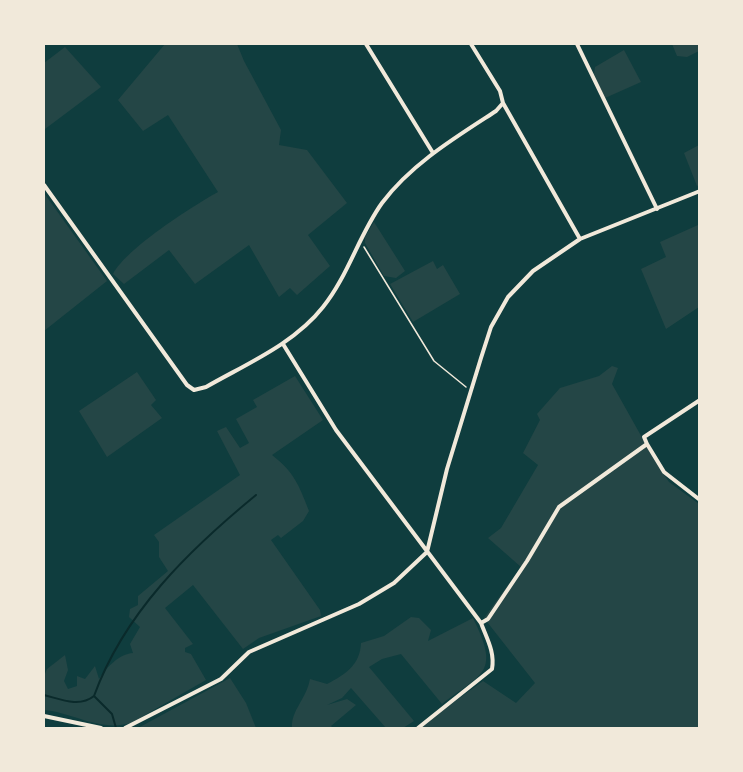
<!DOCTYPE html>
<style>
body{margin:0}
#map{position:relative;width:743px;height:772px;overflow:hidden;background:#0f3d3e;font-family:"Roboto Serif",serif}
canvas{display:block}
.frame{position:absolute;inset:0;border:45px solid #f1e9da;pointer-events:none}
</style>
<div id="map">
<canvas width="743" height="772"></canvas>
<div class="frame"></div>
</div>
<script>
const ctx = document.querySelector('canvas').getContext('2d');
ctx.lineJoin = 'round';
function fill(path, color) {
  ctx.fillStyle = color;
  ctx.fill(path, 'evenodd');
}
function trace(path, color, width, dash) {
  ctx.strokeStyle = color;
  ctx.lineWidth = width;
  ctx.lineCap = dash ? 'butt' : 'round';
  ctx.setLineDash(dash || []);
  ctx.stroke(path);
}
fill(new Path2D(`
 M 165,44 L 237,44 L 244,61 L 281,130 L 279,145 L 307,150 L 347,203 L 308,235 L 330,266 L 297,295 L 290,288 L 279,297 L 249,245 L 195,284 L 169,250 L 124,284 L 113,274 C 127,248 191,207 218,192 L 168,115 L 143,131 L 118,100 Z
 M 672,44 L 699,44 L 699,51 L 687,57 L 677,56 Z
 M 65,47 L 101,87 L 45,129 L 44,63 Z
 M 624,50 L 641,82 L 605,98 L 594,74 L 595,67 Z
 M 699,145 L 699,185 L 697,186 L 684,153 Z
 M 44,193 L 107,281 L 44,331 Z
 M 374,222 L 405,271 L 396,278 L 384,276 L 365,243 L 365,237 Z
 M 698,225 L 699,307 L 666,329 L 641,269 L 666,257 L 660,242 Z
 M 433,261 L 437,269 L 443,265 L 460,294 L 413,322 L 390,284 Z
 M 612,366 L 618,368 L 612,384 L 658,466 L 669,482 L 699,504 L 699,728 L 418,728 L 483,681 L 516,703 L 535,683 L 484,618 L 521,567 L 488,538 L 501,528 L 538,465 L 523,453 L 540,420 L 537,414 L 560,388 L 599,376 Z
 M 137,372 L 156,400 L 151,405 L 162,418 L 107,457 L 79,411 Z
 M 295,376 L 323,420 L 272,455 C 294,472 299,485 309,511 L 303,521 L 281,538 L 278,535 L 271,540 L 320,610 L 321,616 L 259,638 L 243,649 L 193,585 L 165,608 L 193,644 L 185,648 L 185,652 L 191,654 L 206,680 L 131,723 C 99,732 75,713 44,710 L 44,676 L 47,669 L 65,655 L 68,670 L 64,681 L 68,689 L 77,686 L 77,676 L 85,679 L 95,666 L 99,679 C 107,667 119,654 133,653 L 130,644 L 140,627 L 129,617 L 130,609 L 138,605 L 138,596 L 168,571 L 159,557 L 159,542 L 154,535 L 240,475 L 217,431 L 226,427 L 240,448 L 249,443 L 236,419 L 257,407 L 253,400 Z
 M 411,617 L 419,618 L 431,630 L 428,641 L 473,618 C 500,673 484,672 442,704 L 401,654 L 382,659 L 369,667 L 414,721 L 403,728 L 386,728 L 351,688 L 342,698 L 327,705 L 347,699 L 356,705 L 331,726 L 333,728 L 292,728 C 291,710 306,700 310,679 L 327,684 C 346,674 360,665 361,643 L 384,636 Z
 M 230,678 L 246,703 L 256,728 L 138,728 Z`), '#244646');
trace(new Path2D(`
 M 44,695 C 60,699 79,708 94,696 L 112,714 L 116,728
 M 94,696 C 124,613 189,550 256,495`), '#0a2a2b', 2);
trace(new Path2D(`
 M 364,247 L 434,361 L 466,387`), '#f1e9da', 1.5);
trace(new Path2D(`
 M 366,44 L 433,153
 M 577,44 L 657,209
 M 503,103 L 580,239
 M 44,185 L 187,385 L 194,390 L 206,387 C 246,364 294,344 323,307 C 348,276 359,235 382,203 C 411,164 456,137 496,111 L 503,103 L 500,91 L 471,44
 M 283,344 L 336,430 L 481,623 C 487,639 495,652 492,669 L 418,728
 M 647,444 L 644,437 L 700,400
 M 481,623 L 488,619 L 527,561 L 559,507 L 647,444 L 664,472 L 700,500
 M 44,716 L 101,728
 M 125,728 L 221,679 L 249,652 L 359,604 L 394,583 L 427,552 L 447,469 L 481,358 L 491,327 L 508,297 L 533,271 L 580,239 L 700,191`), '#f1e9da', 4);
</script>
